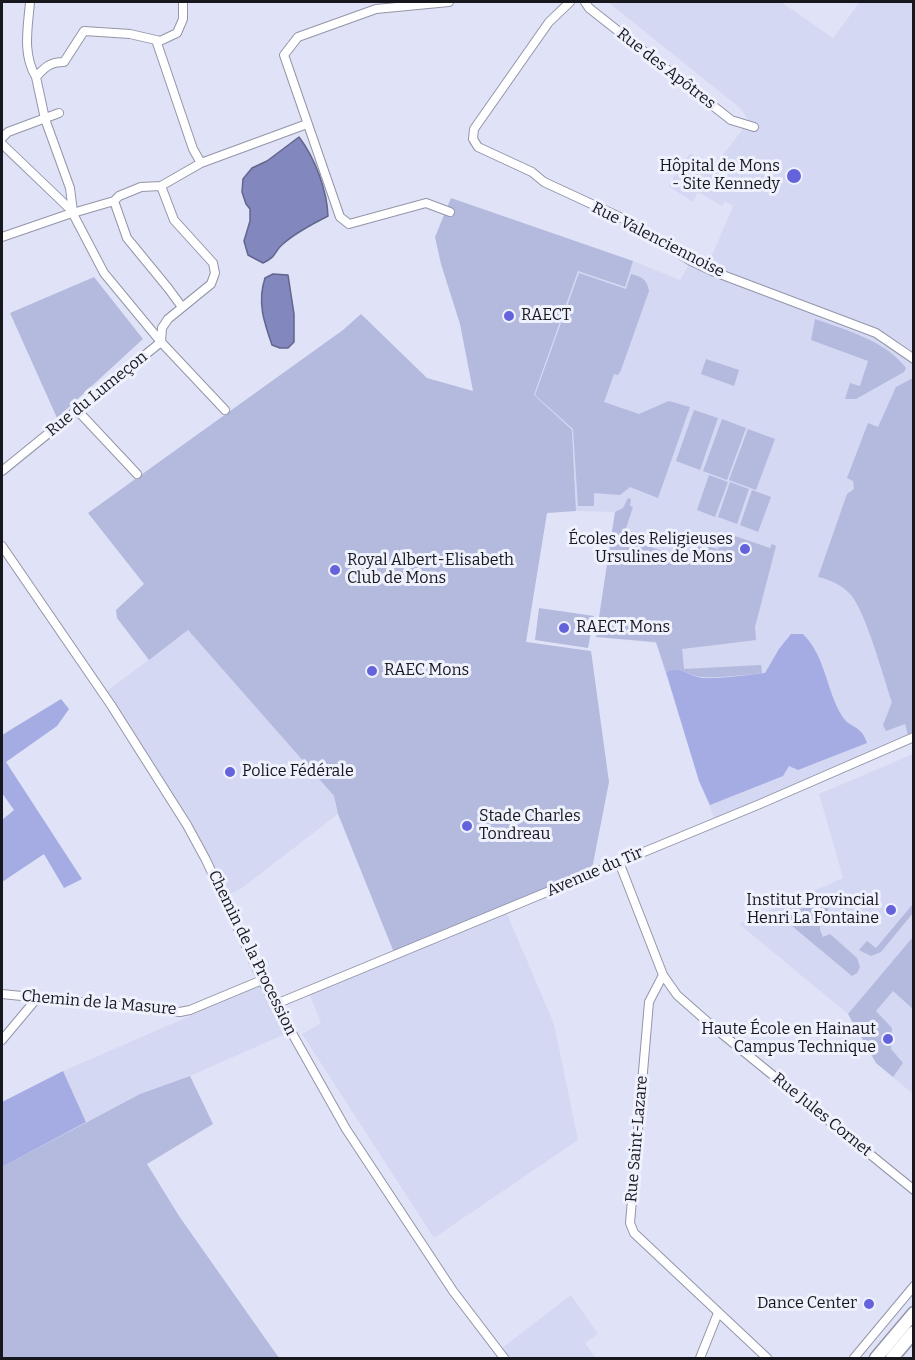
<!DOCTYPE html>
<meta charset="utf-8">
<style>
body{margin:0}
#map{position:relative;width:915px;height:1360px;overflow:hidden;background:#e0e3f7;font-family:Bitter,serif}
canvas{display:block}
.frame{position:absolute;inset:0;border:3px solid #17171e;pointer-events:none}
</style>
<div id="map">
<canvas width="915" height="1360"></canvas>
<div class="frame"></div>
</div>
<script>
const ctx = document.querySelector('canvas').getContext('2d');
ctx.lineJoin = 'round';
function fill(path, color) {
  ctx.fillStyle = color;
  ctx.fill(path, 'evenodd');
}
function trace(path, color, width, dash) {
  ctx.strokeStyle = color;
  ctx.lineWidth = width;
  ctx.lineCap = dash ? 'butt' : 'round';
  ctx.setLineDash(dash || []);
  ctx.stroke(path);
}
function write(font, color, halo, rows, align = 'center') {
  ctx.font = font + ' Bitter,serif';
  ctx.lineWidth = 6;
  ctx.setLineDash([]);
  ctx.textBaseline = 'middle';
  ctx.strokeStyle = halo;
  ctx.fillStyle = color;
  for (const [text, x, y, turn = 0] of rows) {
    ctx.save();
    ctx.translate(x, y);
    ctx.rotate((+turn || 0) * Math.PI / 180);
    ctx.textAlign = isNaN(turn) ? turn : align;
    if (halo) ctx.strokeText(text, 0, 0);
    ctx.fillText(text, 0, 0);
    ctx.restore();
  }
}
fill(new Path2D(`
 M 608,2 L 781,2 L 833,38 L 860,2 L 913,2 L 913,454 L 884,647 L 909,739 L 716,822 L 699,781 L 656,643 L 596,637 L 615,512 L 576,511 L 572,430 L 534,396 L 578,271 L 624,287 L 633,261 L 680,280 L 691,261 L 712,270 L 712,255 L 733,206 L 725,201 L 722,206 L 698,192 L 693,202 L 668,186 L 690,153 L 712,169 L 746,125 L 753,126 L 740,108 Z
 M 188,630 L 334,796 L 338,814 L 242,888 L 223,897 L 206,860 L 103,694 Z
 M 913,754 L 913,1094 L 876,1063 L 848,1014 L 739,924 L 843,878 L 819,794 Z
 M 505,909 L 554,1024 L 578,1140 L 434,1238 L 302,1034 L 321,1023 L 308,991 Z
 M 262,980 L 290,1032 L 190,1076 L 140,1094 L 86,1122 L 63,1071 L 190,1016 L 190,1010 Z
 M 571,1295 L 598,1334 L 585,1343 L 596,1358 L 504,1358 L 498,1351 Z`), '#d4d8f3');
fill(new Path2D(`
 M 451,198 L 633,261 L 625,287 L 578,271 L 534,395 L 572,430 L 576,511 L 547,513 L 526,642 L 591,651 L 609,782 L 591,874 L 395,955 L 338,814 L 334,796 L 188,630 L 149,660 L 117,618 L 116,610 L 144,584 L 88,513 L 343,330 L 361,314 L 427,378 L 473,391 L 460,324 L 441,264 L 435,237 Z
 M 579,273 L 626,289 L 631,274 C 642,277 647,279 649,291 L 621,370 L 618,375 L 614,374 L 604,402 L 639,414 L 669,401 L 690,407 L 658,498 L 630,487 L 620,495 L 594,493 L 594,506 L 578,506 L 573,429 L 535,395 Z
 M 94,277 L 143,339 L 57,418 L 10,313 Z
 M 815,319 C 845,330 885,340 906,368 L 904,372 L 856,399 L 845,399 L 850,383 L 860,386 L 868,361 L 811,340 Z
 M 706,359 L 739,370 L 734,386 L 701,374 Z
 M 913,378 L 913,737 L 909,739 L 905,724 L 886,731 L 883,725 L 892,702 C 884,679 865,609 850,594 C 842,585 829,579 818,577 L 847,494 L 854,489 L 853,481 L 847,478 L 868,423 L 878,427 L 896,387 Z
 M 694,410 L 718,418 L 700,470 L 676,461 Z
 M 722,419 L 746,428 L 727,480 L 703,471 Z
 M 748,429 L 775,439 L 756,490 L 729,480 Z
 M 709,475 L 728,482 L 715,517 L 697,510 Z
 M 730,482 L 749,489 L 737,524 L 718,517 Z
 M 752,490 L 771,497 L 758,532 L 740,525 Z
 M 628,498 L 631,499 L 630,506 L 633,507 L 623,537 L 690,561 L 700,544 L 718,549 L 726,533 L 770,548 L 772,544 L 776,546 L 755,627 L 756,640 L 682,649 L 684,669 L 761,665 L 762,673 C 743,675 722,678 703,677 C 689,677 680,665 666,672 L 656,642 L 596,637 L 615,512 L 623,508 Z
 M 539,608 L 594,616 L 588,648 L 535,640 Z
 M 817,903 L 824,904 L 828,909 L 828,915 L 820,916 L 820,930 L 823,937 L 830,934 L 857,958 L 860,967 L 857,973 L 852,976 L 780,916 Z
 M 913,904 L 913,913 L 881,952 L 871,956 L 859,950 L 867,941 L 876,948 Z
 M 913,937 L 913,1009 L 893,991 L 876,1011 L 892,1028 L 891,1049 L 903,1063 L 893,1077 L 876,1063 L 848,1014 Z
 M 190,1076 L 213,1124 L 147,1164 L 179,1216 L 279,1358 L 2,1358 L 2,1167 L 140,1094 Z`), '#b4b9de');
fill(new Path2D(`
 M 791,634 L 803,634 C 826,657 826,690 842,716 C 850,729 861,724 867,743 L 798,770 L 789,766 L 783,776 L 710,805 L 699,781 L 666,672 C 680,665 688,676 702,678 C 723,679 745,675 765,673 L 779,649 Z
 M 61,699 L 69,709 L 57,726 L 6,762 L 82,879 L 64,888 L 44,854 L 2,882 L 2,820 L 14,810 L 2,793 L 2,735 Z
 M 63,1071 L 86,1122 L 2,1167 L 2,1102 Z`), '#a5abe3');
const water = new Path2D(`
 M 299,137 C 315,158 327,190 328,216 C 313,224 296,232 283,244 C 273,252 278,256 263,263 L 248,255 L 244,241 L 250,221 L 250,209 L 246,204 L 242,192 L 243,179 L 252,168 L 267,161 Z
 M 273,274 L 288,275 L 294,314 L 294,342 L 288,348 L 280,348 L 272,345 C 264,322 257,302 265,278 Z`);
fill(water, '#8287bd');
trace(water, '#62658d', 1.5);
const street = new Path2D(`
 M 30,2 C 28,27 22,54 36,77
 M 449,2 L 376,9 L 298,37 L 284,55 L 340,217 L 349,224 L 426,203 L 450,212
 M 570,2 L 549,22 L 474,129 L 473,139 L 478,147 L 532,172 L 544,182 L 624,219 L 691,261 L 712,271 L 876,333 L 914,359
 M 585,2 L 589,8 L 731,120 L 754,127
 M 156,40 L 160,41 L 177,33 L 183,19 L 183,2
 M 2,138 L 8,132 L 59,113
 M 2,144 L 71,210 L 104,273 L 161,342 L 2,471
 M 161,186 L 174,220 L 213,263 L 215,273 L 211,284 L 168,319 L 162,328 L 161,342 L 225,410
 M 114,201 L 127,238 L 168,288 L 182,307
 M 73,212 L 70,188 L 45,119 L 36,77 C 45,67 50,62 64,62 L 84,31 L 130,34 L 156,40 L 193,149 L 201,163
 M 2,237 L 66,215 L 114,201 L 119,196 L 141,187 L 161,186 L 201,163 L 307,124
 M 77,410 L 137,474
 M 2,546 L 111,705 L 187,825 L 206,860 L 262,980 L 346,1129 L 453,1291 L 504,1358
 M 619,862 L 663,975 L 677,995 L 711,1025 L 914,1190
 M 663,975 L 649,1002 L 630,1223 L 634,1233 L 767,1358
 M 2,994 L 180,1012 L 190,1010 L 262,980
 M 276,1004 L 760,804 L 914,737
 M 2,1040 L 38,997
 M 700,1358 L 718,1313
 M 854,1358 L 914,1286`);
const primary = new Path2D(`
 M 876,1358 L 914,1313
 M 892,1358 L 914,1332`);
trace(street, '#9395a8', 10);
trace(primary, '#9395a8', 15);
trace(street, '#fff', 8);
trace(primary, '#fff', 12);
for (const [x, y, r, color] of [
 [794,176,8,"#6563dc"],
 [509,316,6,"#6563dc"],
 [745,549,6,"#6563dc"],
 [335,570,6,"#6563dc"],
 [564,628,6,"#6563dc"],
 [372,671,6,"#6563dc"],
 [230,772,6,"#6563dc"],
 [467,826,6,"#6563dc"],
 [891,910,6,"#6563dc"],
 [888,1039,6,"#6563dc"],
 [869,1304,6,"#6563dc"]
]) {
  const dot = new Path2D();
  dot.arc(x, y, r, 0, 2 * Math.PI);
  ctx.fillStyle = color;
  ctx.fill(dot);
  trace(dot, '#eff1fd', 2);
}
write('16px', '#17171e', '#eff1fd', [
 ["Rue des Apôtres",666,69,38],
 ["Rue Valenciennoise",658,240,27],
 ["Rue du Lumeçon",97,394,-39],
 ["Avenue du Tir",595,872,-23],
 ["Chemin de la Procession",252,953,64],
 ["Chemin de la Masure",99,1003,5],
 ["Rue Jules Cornet",822,1115,39],
 ["Rue Saint-Lazare",637,1139,-85]
]);
write('16px', '#17171e', '#eff1fd', [
 ["Hôpital de Mons",780,167,"right"],
 ["- Site Kennedy",780,185,"right"],
 ["RAECT",521,316],
 ["Écoles des Religieuses",733,540,"right"],
 ["Ursulines de Mons",733,558,"right"],
 ["Royal Albert-Elisabeth",347,561],
 ["Club de Mons",347,579],
 ["RAECT Mons",576,628],
 ["RAEC Mons",384,671],
 ["Police Fédérale",242,772],
 ["Stade Charles",479,817],
 ["Tondreau",479,835],
 ["Institut Provincial",879,901,"right"],
 ["Henri La Fontaine",879,919,"right"],
 ["Haute École en Hainaut",876,1030,"right"],
 ["Campus Technique",876,1048,"right"],
 ["Dance Center",857,1304,"right"]
], 'left');
</script>
